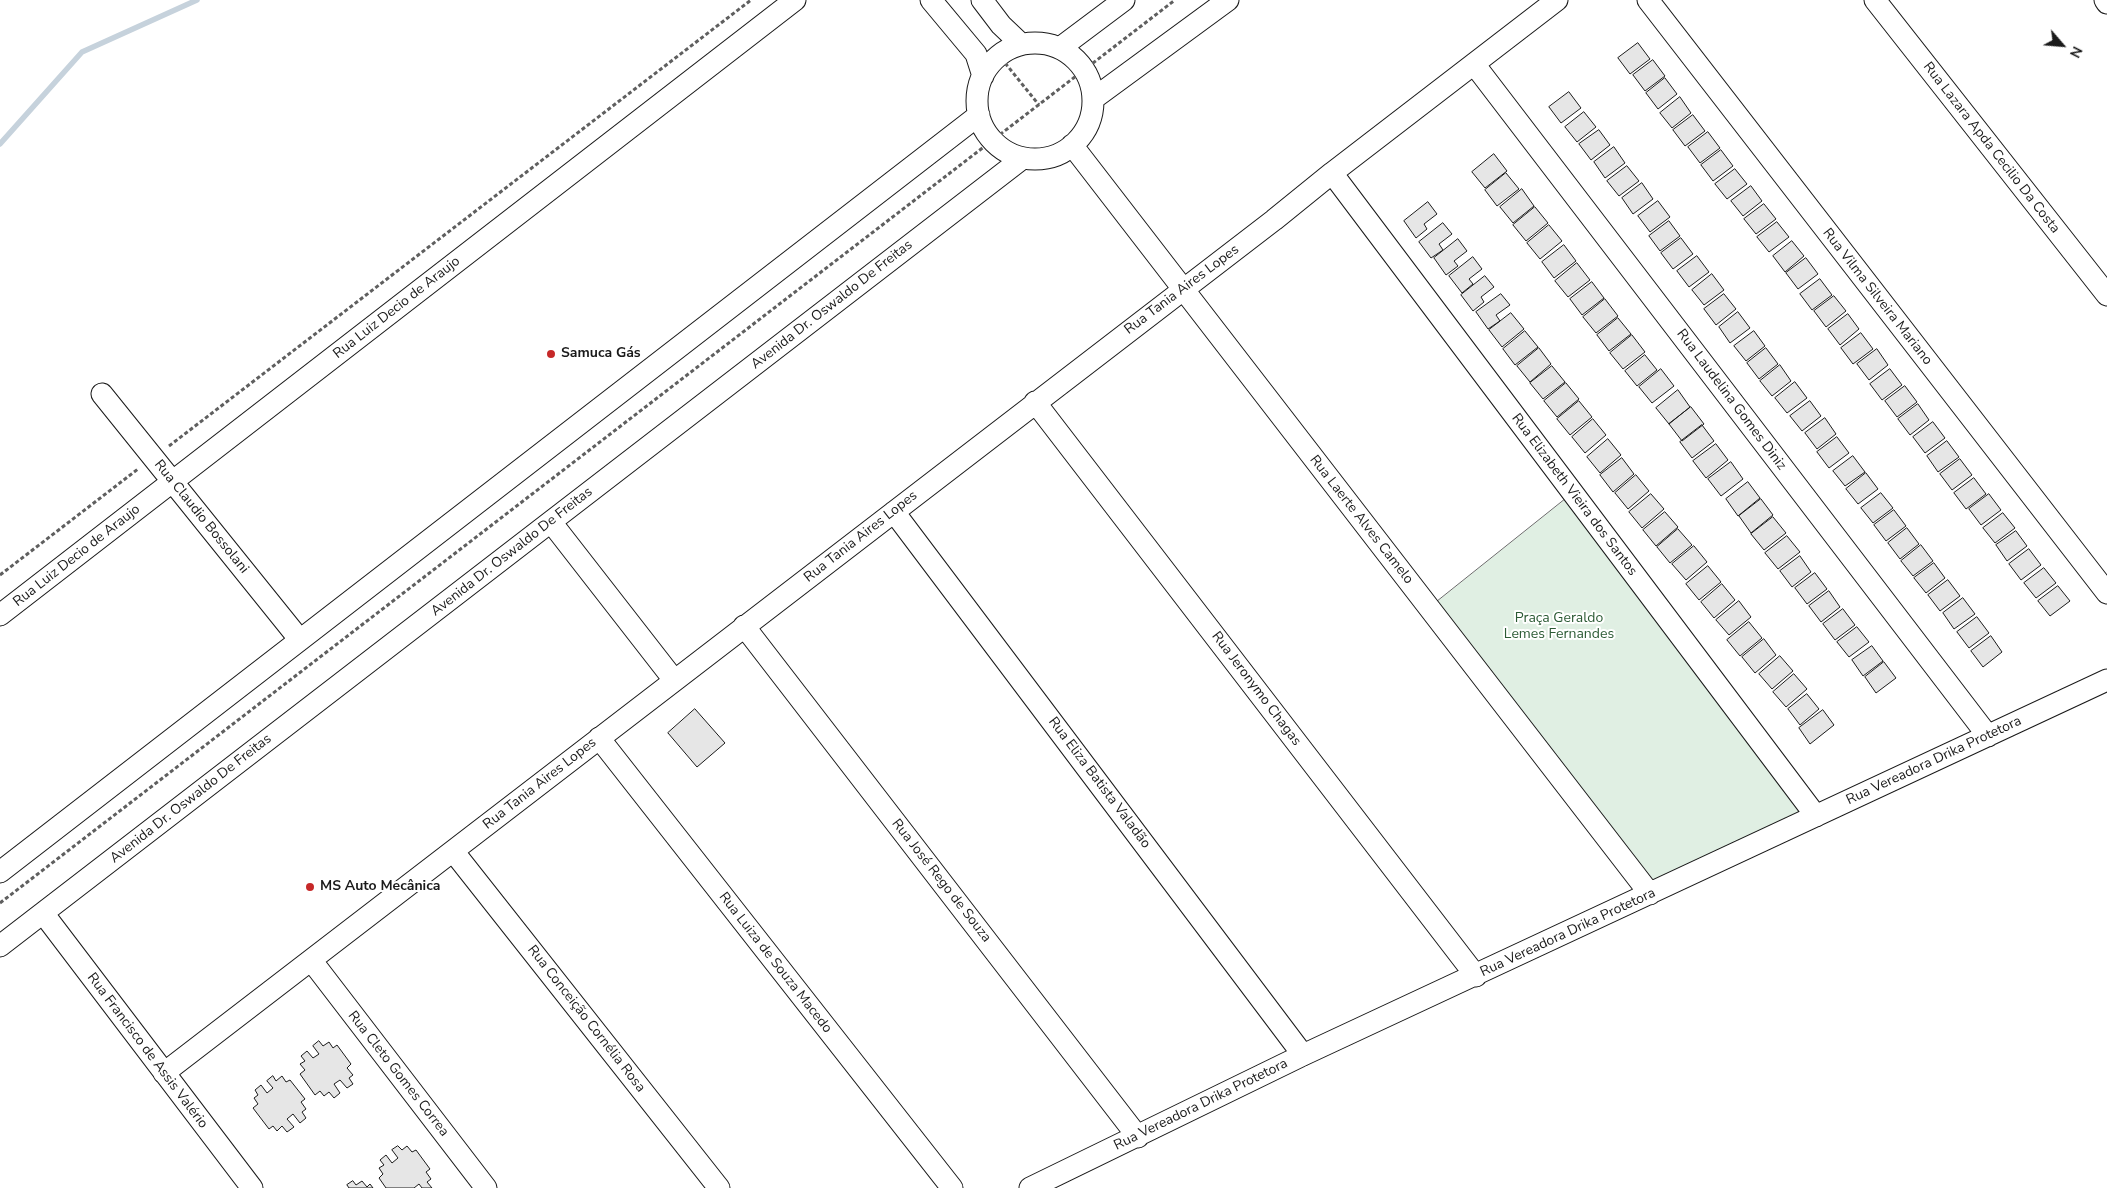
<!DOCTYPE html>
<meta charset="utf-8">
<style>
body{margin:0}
#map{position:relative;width:2107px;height:1188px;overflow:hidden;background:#fff;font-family:"Nunito Sans",sans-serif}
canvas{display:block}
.north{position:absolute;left:2037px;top:20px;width:50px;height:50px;-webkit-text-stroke:4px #fff;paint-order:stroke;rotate:117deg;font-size:14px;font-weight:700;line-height:20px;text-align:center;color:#1a1a1a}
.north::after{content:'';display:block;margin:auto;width:18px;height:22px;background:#1a1a1a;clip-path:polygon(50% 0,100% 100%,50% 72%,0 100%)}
</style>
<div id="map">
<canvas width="2107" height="1188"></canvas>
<div class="north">N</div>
</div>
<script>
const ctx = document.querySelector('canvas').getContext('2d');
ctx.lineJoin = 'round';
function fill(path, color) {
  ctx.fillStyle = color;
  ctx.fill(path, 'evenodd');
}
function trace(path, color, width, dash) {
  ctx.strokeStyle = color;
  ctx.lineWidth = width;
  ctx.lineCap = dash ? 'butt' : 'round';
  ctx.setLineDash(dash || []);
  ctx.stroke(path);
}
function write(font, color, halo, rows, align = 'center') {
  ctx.font = font + ' "Nunito Sans",sans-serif';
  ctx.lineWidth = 4;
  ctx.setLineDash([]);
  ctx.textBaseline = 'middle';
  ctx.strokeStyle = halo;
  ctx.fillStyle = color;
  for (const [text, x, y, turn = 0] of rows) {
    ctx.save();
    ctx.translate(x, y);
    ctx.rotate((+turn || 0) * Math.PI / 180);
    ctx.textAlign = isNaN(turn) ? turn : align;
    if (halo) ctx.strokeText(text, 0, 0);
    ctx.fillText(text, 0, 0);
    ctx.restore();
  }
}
const green = new Path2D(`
 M 1573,493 L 1816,816 L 1650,894 L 1429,608 Z`);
fill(green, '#e0efe3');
trace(green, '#6a6a6a', 1);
trace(new Path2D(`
 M 0,144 L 82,52 L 197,0`), '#c6d2dc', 5.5);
const building = new Path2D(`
 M 1638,43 L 1650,59 L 1630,74 L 1618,58 Z
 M 1653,60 L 1665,76 L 1645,91 L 1633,75 Z
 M 1665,78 L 1677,94 L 1658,109 L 1646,93 Z
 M 1569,92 L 1581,108 L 1561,123 L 1549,107 Z
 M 1680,97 L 1691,113 L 1672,128 L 1660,113 Z
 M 1584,112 L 1596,127 L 1577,142 L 1565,127 Z
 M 1693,115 L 1705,131 L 1685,146 L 1673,130 Z
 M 1599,130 L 1610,145 L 1591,160 L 1579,144 Z
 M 1708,132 L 1720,148 L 1700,163 L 1688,147 Z
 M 1614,147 L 1625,163 L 1605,178 L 1594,162 Z
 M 1721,150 L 1733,166 L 1713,181 L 1701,165 Z
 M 1494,154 L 1507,171 L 1485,188 L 1472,172 Z
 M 1627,166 L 1639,181 L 1619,196 L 1607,181 Z
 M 1735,169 L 1747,184 L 1727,199 L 1715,184 Z
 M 1506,173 L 1519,189 L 1497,206 L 1485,190 Z
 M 1642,183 L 1653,199 L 1633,214 L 1622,198 Z
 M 1751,186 L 1762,201 L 1743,216 L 1731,201 Z
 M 1522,189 L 1534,206 L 1513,223 L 1500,207 Z
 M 1658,201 L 1670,217 L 1650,232 L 1638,216 Z
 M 1428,202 L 1437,214 L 1424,224 L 1427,229 L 1416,238 L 1404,221 Z
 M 1764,204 L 1776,219 L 1756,234 L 1744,219 Z
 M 1535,207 L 1548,223 L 1526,241 L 1513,225 Z
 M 1669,221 L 1680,236 L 1660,251 L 1649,236 Z
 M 1777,222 L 1789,237 L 1769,252 L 1757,237 Z
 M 1443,223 L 1452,234 L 1439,244 L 1443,250 L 1431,258 L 1419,242 Z
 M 1549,225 L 1562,241 L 1540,259 L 1527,243 Z
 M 1681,238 L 1693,254 L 1673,269 L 1661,253 Z
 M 1458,239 L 1467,251 L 1454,261 L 1458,266 L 1446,275 L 1434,258 Z
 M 1792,241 L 1804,256 L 1785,272 L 1773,256 Z
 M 1564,245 L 1576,261 L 1554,278 L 1542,262 Z
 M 1697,256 L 1709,272 L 1689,287 L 1677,271 Z
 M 1473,257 L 1482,269 L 1469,279 L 1473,284 L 1462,293 L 1449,276 Z
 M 1806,258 L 1818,274 L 1798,289 L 1786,273 Z
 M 1577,263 L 1590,280 L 1568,297 L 1555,281 Z
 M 1712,274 L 1724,290 L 1704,305 L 1692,290 Z
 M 1485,276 L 1494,287 L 1481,297 L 1484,302 L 1473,311 L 1461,295 Z
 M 1820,279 L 1832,295 L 1812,310 L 1800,294 Z
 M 1592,282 L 1604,298 L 1582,315 L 1570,299 Z
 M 1501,294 L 1510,305 L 1496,315 L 1500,321 L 1488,329 L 1476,312 Z
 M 1724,294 L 1736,309 L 1716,325 L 1704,309 Z
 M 1834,296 L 1846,311 L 1826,327 L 1814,311 Z
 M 1605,299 L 1618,316 L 1596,333 L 1583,317 Z
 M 1738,312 L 1750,328 L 1730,343 L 1719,327 Z
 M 1511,313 L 1524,329 L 1502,347 L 1489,330 Z
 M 1848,314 L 1859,329 L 1840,345 L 1828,329 Z
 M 1618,318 L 1631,334 L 1609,351 L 1597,335 Z
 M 1525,331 L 1538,347 L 1515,365 L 1503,349 Z
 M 1754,331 L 1765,346 L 1746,361 L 1734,346 Z
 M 1861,333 L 1873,349 L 1853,364 L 1841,348 Z
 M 1632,335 L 1645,352 L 1623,369 L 1610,353 Z
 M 1539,348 L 1551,364 L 1530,382 L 1517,366 Z
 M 1766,348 L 1778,364 L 1759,379 L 1747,363 Z
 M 1877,349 L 1888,365 L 1869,380 L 1857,364 Z
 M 1645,355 L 1657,370 L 1637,386 L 1625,371 Z
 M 1780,365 L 1791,381 L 1772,396 L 1760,381 Z
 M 1552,366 L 1565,382 L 1543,399 L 1530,383 Z
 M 1661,369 L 1674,386 L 1652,403 L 1639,387 Z
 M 1890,369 L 1902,385 L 1882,400 L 1870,384 Z
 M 1795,382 L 1807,398 L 1787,413 L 1775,398 Z
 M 1566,383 L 1579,399 L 1557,417 L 1544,401 Z
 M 1905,386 L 1917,402 L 1897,417 L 1885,401 Z
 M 1678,390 L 1690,407 L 1669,424 L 1656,408 Z
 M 1579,401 L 1592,417 L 1570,435 L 1557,419 Z
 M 1810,401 L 1821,416 L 1802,431 L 1790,416 Z
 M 1918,404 L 1929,420 L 1910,435 L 1898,419 Z
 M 1691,407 L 1704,424 L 1682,441 L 1669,424 Z
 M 1825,418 L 1836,434 L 1817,449 L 1805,433 Z
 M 1593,419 L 1606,435 L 1585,453 L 1572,437 Z
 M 1933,422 L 1945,438 L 1925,453 L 1913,437 Z
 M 1702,425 L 1714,441 L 1692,458 L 1680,442 Z
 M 1837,437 L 1849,453 L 1829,468 L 1817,452 Z
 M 1608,439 L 1621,455 L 1600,473 L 1587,457 Z
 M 1947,441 L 1959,457 L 1938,472 L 1927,456 Z
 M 1716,444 L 1728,460 L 1706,478 L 1693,461 Z
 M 1853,456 L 1865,472 L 1845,486 L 1833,471 Z
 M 1622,458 L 1634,474 L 1613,492 L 1600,475 Z
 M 1960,459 L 1972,475 L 1952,490 L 1940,474 Z
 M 1731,462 L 1743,479 L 1721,496 L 1708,479 Z
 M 1866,473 L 1878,489 L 1858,504 L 1846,489 Z
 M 1636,475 L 1649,491 L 1628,509 L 1615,493 Z
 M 1974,478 L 1986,494 L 1966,509 L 1954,493 Z
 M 1748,482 L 1760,498 L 1738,516 L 1726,499 Z
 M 1881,493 L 1893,508 L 1873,523 L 1861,508 Z
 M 1651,494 L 1664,509 L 1642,528 L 1629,512 Z
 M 1989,494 L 2001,510 L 1981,525 L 1969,509 Z
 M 1761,499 L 1773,515 L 1751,533 L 1739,516 Z
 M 1894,510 L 1906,526 L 1886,541 L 1874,525 Z
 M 1665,512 L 1678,527 L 1656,546 L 1643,530 Z
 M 2003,513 L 2015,528 L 1995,543 L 1983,528 Z
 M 1773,517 L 1786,533 L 1764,550 L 1751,534 Z
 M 1907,528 L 1919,544 L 1900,559 L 1888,543 Z
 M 1678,529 L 1692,545 L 1670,563 L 1657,547 Z
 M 2016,531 L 2027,546 L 2007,561 L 1996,545 Z
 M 1787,536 L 1800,552 L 1778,569 L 1765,553 Z
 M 1921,545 L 1933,561 L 1913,576 L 1901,561 Z
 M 1694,546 L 1707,562 L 1686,580 L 1672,564 Z
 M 2029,549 L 2041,565 L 2021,580 L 2009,564 Z
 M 1800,556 L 1811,572 L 1792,587 L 1780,571 Z
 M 1934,563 L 1945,578 L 1926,593 L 1914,578 Z
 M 1708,566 L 1721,582 L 1699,600 L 1686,584 Z
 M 2044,568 L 2056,583 L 2036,598 L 2024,583 Z
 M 1815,573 L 1827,589 L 1807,604 L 1795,588 Z
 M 1948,580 L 1960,596 L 1940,611 L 1928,595 Z
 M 1722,584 L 1735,600 L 1714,618 L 1701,602 Z
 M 2058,586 L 2070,601 L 2050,616 L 2038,601 Z
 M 1829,591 L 1840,607 L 1821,622 L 1809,606 Z
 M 1963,598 L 1975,614 L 1954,629 L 1943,613 Z
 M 1739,601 L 1751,617 L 1729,635 L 1716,620 Z
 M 1843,609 L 1855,625 L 1835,640 L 1823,624 Z
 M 1977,617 L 1989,633 L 1969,648 L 1957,632 Z
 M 1749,622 L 1762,638 L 1740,656 L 1727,640 Z
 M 1857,627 L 1869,642 L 1849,657 L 1837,642 Z
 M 1991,636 L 2002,652 L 1983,667 L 1971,651 Z
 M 1764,639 L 1776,655 L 1755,673 L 1742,657 Z
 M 1872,646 L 1883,661 L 1863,676 L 1852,660 Z
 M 1780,656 L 1793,671 L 1772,689 L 1759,674 Z
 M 1884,662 L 1896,678 L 1876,693 L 1865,677 Z
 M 1794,674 L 1807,689 L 1786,707 L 1773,692 Z
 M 1807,694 L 1819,709 L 1800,725 L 1788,709 Z
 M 695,709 L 725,743 L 697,767 L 668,733 Z
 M 1823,710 L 1834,725 L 1810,744 L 1799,728 Z
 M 319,1041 L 323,1046 L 329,1042 L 333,1048 L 337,1045 L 351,1064 L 347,1068 L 353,1075 L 349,1078 L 353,1084 L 347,1088 L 340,1080 L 334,1084 L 340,1093 L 334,1098 L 329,1092 L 324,1096 L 320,1091 L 315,1095 L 300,1074 L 305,1070 L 300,1064 L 305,1061 L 301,1056 L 307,1051 L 313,1058 L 319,1054 L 313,1046 Z
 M 273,1076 L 276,1081 L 282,1076 L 286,1082 L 290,1080 L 305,1099 L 301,1102 L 306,1109 L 302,1112 L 306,1118 L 300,1123 L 293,1114 L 287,1119 L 294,1127 L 287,1132 L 282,1126 L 277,1131 L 273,1126 L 269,1129 L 253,1108 L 258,1104 L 254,1098 L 258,1095 L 255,1090 L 261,1085 L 267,1093 L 273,1088 L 267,1081 Z
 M 398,1146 L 402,1150 L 407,1146 L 412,1152 L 416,1150 L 430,1169 L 426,1172 L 431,1179 L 427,1182 L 432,1188 L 422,1188 L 419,1184 L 414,1188 L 386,1188 L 379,1178 L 383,1174 L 379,1168 L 384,1165 L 380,1160 L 386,1155 L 392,1163 L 398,1158 L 392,1150 Z
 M 353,1181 L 356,1185 L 362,1181 L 367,1187 L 370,1184 L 373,1188 L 349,1188 L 347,1185 Z`);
fill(building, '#e6e6e6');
trace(building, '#1a1a1a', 1);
const minor = new Path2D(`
 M 931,0 L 976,54 L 983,76
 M 982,0 L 1001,25 L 1021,44
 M 1648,0 L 2107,593
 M 1875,0 L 2107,295
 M 2105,0 L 2107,3
 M977 101a58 58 0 1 1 116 0a58 58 0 1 1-116 0Z
 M 1060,48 L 1124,0
 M 1474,64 L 1988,736
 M 1093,99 L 1228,0
 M 1072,145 L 1650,894
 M 1332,173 L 1816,816
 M 102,394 L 300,640
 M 1035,402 L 1476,976
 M 894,512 L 1303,1055
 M 551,522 L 674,680
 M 0,615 L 795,0
 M 744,626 L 1138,1137
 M 599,738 L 952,1188
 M 453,851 L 719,1188
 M 0,872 L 979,115
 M 43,913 L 252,1188
 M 0,946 L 1023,158
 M 311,960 L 486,1188
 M 164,1073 L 1274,220 L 1332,173 L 1557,0
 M 1030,1188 L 1303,1055 L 2107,680`);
trace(minor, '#1a1a1a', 23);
trace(new Path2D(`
 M 997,53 L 1039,105
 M 169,446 L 751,0
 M 0,575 L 138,469
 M 0,903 L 1175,0`), '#5f5f5f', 3, [4, 2.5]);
trace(minor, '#fff', 21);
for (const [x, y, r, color] of [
 [551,354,5,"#c62828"],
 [310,887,5,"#c62828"]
]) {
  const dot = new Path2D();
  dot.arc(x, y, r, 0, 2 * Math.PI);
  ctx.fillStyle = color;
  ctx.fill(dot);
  trace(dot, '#fff', 2);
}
write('14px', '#1a1a1a', '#fff', [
 ["Rua Lazara Apda Cecilio Da Costa",1991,148,52],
 ["Rua Tania Aires Lopes",1182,290,-37],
 ["Rua Vilma Silveira Mariano",1877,297,52],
 ["Avenida Dr. Oswaldo De Freitas",832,305,-38],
 ["Rua Luiz Decio de Araujo",397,308,-38],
 ["Rua Laudelina Gomes Diniz",1731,400,53],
 ["Rua Elizabeth Vieira dos Santos",1574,495,53],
 ["Rua Claudio Bossolani",201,517,51],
 ["Rua Laerte Alves Camelo",1361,520,52],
 ["Rua Tania Aires Lopes",861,537,-38],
 ["Avenida Dr. Oswaldo De Freitas",512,552,-38],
 ["Rua Luiz Decio de Araujo",77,556,-38],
 ["Rua Jeronymo Chagas",1256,689,53],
 ["Rua Vereadora Drika Protetora",1934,761,-25],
 ["Rua Eliza Batista Valadão",1099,783,53],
 ["Rua Tania Aires Lopes",540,784,-38],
 ["Avenida Dr. Oswaldo De Freitas",191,799,-38],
 ["Rua José Rego de Souza",941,881,52],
 ["Rua Vereadora Drika Protetora",1568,933,-25],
 ["Rua Luiza de Souza Macedo",775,963,52],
 ["Rua Conceição Cornélia Rosa",586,1019,52],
 ["Rua Francisco de Assis Valério",147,1051,53],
 ["Rua Cleto Gomes Correa",398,1074,52],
 ["Rua Vereadora Drika Protetora",1201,1105,-26]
]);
write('bold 14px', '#1a1a1a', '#fff', [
 ["Samuca Gás",561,354],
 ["MS Auto Mecânica",320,887]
], 'left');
write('14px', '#2b5a34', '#fff', [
 ["Praça Geraldo",1559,619],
 ["Lemes Fernandes",1559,635]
]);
</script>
